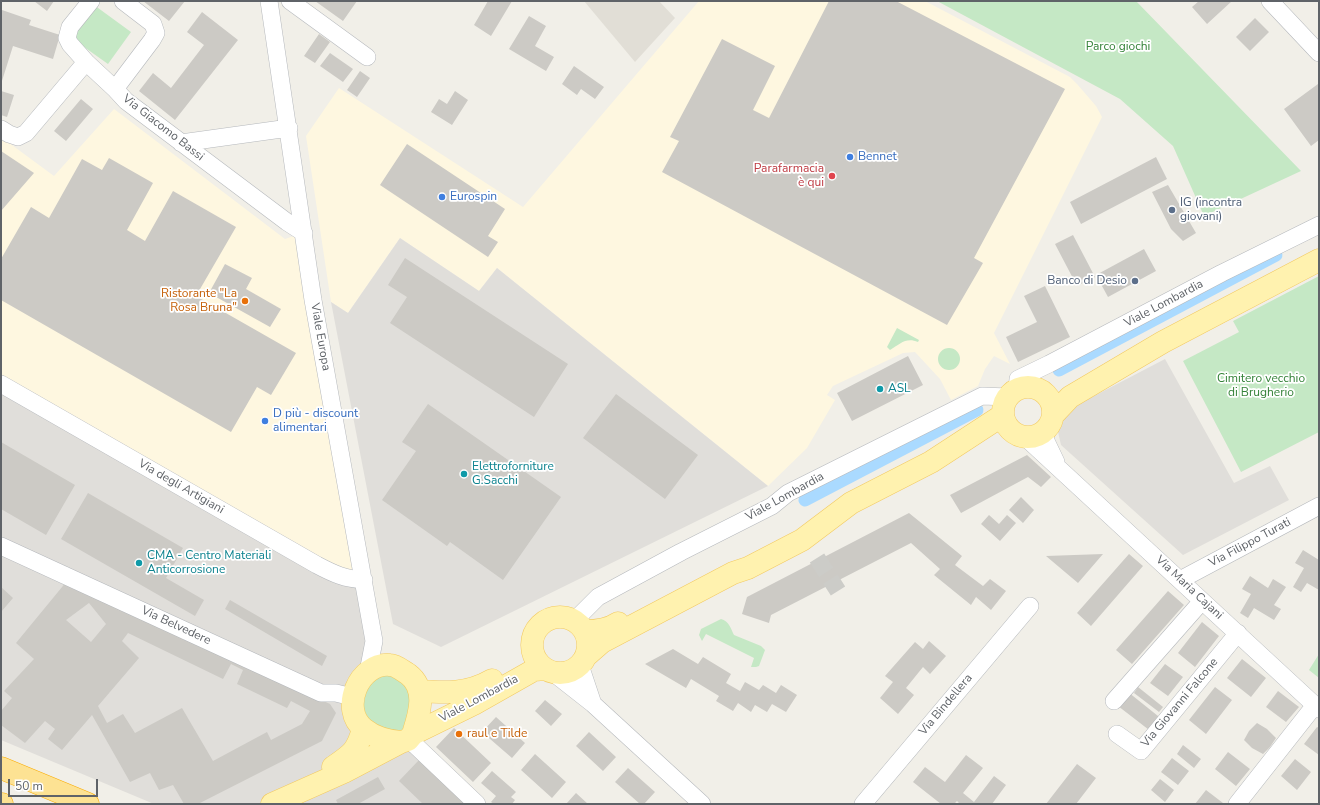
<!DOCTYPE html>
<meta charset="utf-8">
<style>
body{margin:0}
#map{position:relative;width:1320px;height:805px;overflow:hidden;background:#f1efe8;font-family:"Nunito Sans",sans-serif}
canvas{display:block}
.frame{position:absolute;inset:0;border:2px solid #5f6368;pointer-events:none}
.scale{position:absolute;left:8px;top:779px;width:90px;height:18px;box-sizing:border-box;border:2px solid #5f6368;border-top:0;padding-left:5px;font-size:12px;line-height:14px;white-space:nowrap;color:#5f6368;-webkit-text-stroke:3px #fff;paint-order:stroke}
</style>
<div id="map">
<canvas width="1320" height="805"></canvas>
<div class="frame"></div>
<div class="scale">50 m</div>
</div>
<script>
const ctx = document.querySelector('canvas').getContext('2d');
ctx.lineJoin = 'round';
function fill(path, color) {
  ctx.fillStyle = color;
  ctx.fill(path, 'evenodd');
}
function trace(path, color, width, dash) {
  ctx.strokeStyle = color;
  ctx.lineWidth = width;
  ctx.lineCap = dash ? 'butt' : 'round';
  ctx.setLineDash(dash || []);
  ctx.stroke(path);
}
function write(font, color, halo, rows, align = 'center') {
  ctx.font = font + ' "Nunito Sans",sans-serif';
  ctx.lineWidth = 3.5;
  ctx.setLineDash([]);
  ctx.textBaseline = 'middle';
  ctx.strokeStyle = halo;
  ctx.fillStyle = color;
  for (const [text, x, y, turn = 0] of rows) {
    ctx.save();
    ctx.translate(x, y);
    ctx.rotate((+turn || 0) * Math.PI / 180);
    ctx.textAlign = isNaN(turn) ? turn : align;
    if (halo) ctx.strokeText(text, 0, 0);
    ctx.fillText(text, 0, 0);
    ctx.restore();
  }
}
fill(new Path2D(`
 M 699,1 L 925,1 L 1070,77 L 1077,84 L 1096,106 L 1102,117 L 994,333 L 1010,364 L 994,356 L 985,369 L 978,386 L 951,400 L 940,379 L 915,352 L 903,353 L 833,386 L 827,395 L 835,400 L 807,448 L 768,486 L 497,268 L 479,291 L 400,238 L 348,313 L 331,302 L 306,136 L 339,88 L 523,207 Z
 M 114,109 L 285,239 L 302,233 L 363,582 L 1,386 L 1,137 L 54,176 Z`), '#fef7e0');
fill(new Path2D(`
 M 400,238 L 479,291 L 497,268 L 768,486 L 441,647 L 393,624 L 331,302 L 348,313 Z
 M 1165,359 L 1234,483 L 1270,466 L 1289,500 L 1183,555 L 1061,445 L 1056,423 L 1071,408 Z
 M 1,386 L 363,582 L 372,641 L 355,720 L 350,753 L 265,804 L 154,804 L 1,740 Z
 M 404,744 L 471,804 L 277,804 Z`), '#e0deda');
fill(new Path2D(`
 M 584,1 L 659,1 L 675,18 L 635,62 Z`), '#e1ded6');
fill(new Path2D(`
 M 937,1 L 1136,1 L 1301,171 L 1204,216 L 1173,146 L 1120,99 Z
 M 94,5 L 131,32 L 108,64 L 70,37 Z
 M 1319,276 L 1319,432 L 1241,472 L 1183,361 L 1239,332 L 1233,321 Z
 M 897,328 L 919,340 L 918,342 C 906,337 900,344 890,350 L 887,347 Z
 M938 359a11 11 0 1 1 22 0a11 11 0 1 1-22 0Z
 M 721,619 C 729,621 731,629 734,635 L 761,646 L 765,650 L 759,666 L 756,667 L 751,667 L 754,658 L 706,634 L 702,641 L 699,635 L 701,629 Z
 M 1319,654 L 1319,678 L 1309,670 Z
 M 382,674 L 397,676 L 412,693 L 410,716 L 402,731 L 397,732 L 369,723 L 360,699 L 365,688 Z`), '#c5e8c5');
trace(new Path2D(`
 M 1059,370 L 1276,255
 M 805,500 L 977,410`), '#aadaff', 13);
fill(new Path2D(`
 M 34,1 L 54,1 L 47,11 Z
 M 143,1 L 185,1 L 169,21 Z
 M 315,1 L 357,1 L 343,21 Z
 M 488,1 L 512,1 L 491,36 L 474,25 Z
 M 829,1 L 896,1 L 1065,89 L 974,258 L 983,263 L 947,325 L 662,172 L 679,141 L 670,137 L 722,39 L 775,66 L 753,110 L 769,118 Z
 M 1199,1 L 1232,1 L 1207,24 L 1192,7 Z
 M 2,10 L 31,20 L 29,25 L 60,35 L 53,59 L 13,46 L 1,84 Z
 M 202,12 L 238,40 L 175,120 L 139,91 L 153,73 L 171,88 L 204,45 L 187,32 Z
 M 529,16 L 546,26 L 535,46 L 554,57 L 546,71 L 509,49 Z
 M 1255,18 L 1269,32 L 1250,51 L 1236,37 Z
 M 319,34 L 330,42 L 315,63 L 304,56 Z
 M 330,53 L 353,69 L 343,82 L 320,66 Z
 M 574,66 L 604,87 L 595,99 L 581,89 L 577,95 L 562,84 Z
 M 360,71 L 370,78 L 357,97 L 347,90 Z
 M 1318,84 L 1319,140 L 1311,146 L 1284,109 Z
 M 1,91 L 14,95 L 7,117 L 1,115 Z
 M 455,91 L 468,100 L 452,125 L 431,112 L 439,99 L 447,104 Z
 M 81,99 L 93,109 L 66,141 L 54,131 Z
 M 407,144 L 505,209 L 488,236 L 498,242 L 488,257 L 380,185 Z
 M 1,151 L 34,173 L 1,211 Z
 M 1156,157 L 1167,179 L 1081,224 L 1070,202 Z
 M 109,158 L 153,183 L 127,230 L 145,241 L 173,191 L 236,227 L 196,296 L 296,353 L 271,395 L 257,387 L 231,432 L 1,300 L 1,259 L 31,207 L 49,218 L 82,159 L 102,170 Z
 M 1168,185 L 1196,233 L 1183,241 L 1171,229 L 1152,192 Z
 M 1073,235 L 1095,277 L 1077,286 L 1055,244 Z
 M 1144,249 L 1156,271 L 1108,297 L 1096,275 Z
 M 405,258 L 568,364 L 534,417 L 390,323 L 407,297 L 388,285 Z
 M 225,264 L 252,278 L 246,289 L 281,309 L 270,327 L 209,293 Z
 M 1045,286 L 1070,337 L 1018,362 L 1006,337 L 1037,322 L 1024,296 Z
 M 908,356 L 923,385 L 852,421 L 837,393 Z
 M 616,394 L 698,455 L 665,499 L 583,438 Z
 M 428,404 L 561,497 L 503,580 L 450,542 L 447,546 L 382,500 L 416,451 L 402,442 Z
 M 1,442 L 75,485 L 46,535 L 1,509 Z
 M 1027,455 L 1051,477 L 1041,487 L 1028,477 L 961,513 L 950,495 Z
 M 88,493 L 183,548 L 166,578 L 204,600 L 195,616 L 61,539 Z
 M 1021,497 L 1034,510 L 1023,523 L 1009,510 Z
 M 909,513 L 962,556 L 955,565 L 983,586 L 990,579 L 1006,591 L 991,610 L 976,597 L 971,605 L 934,575 L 940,569 L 911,543 L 771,615 L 769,623 L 742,614 L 747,597 Z
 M 989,515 L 999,524 L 1007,515 L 1016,523 L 1000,541 L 981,524 Z
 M 1303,550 L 1319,560 L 1319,590 L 1307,583 L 1301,592 L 1293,587 L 1304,568 L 1295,563 Z
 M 1103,554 L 1078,583 L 1046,556 Z
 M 1129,554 L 1143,566 L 1091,626 L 1077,613 Z
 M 1250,576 L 1268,588 L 1273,579 L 1286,587 L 1274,605 L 1281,609 L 1274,620 L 1254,608 L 1248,618 L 1240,613 L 1251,594 L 1242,589 Z
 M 67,581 L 330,704 L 336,713 L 322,741 L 198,804 L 184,804 L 173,785 L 159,790 L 150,773 L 130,782 L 92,715 L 62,750 L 48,739 L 55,729 L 45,721 L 25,743 L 1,725 L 1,711 L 12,698 L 4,691 L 34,659 L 16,643 ZM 89,603 L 106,624 L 91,642 L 66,620 ZM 128,633 L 223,679 L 231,664 L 243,670 L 237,684 L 287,708 L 291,701 L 310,711 L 302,724 L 271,740 L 267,732 L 213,761 L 182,708 L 135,733 L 123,714 L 107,723 L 98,706 L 139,658 L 122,641 Z
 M 1,587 L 13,598 L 1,612 Z
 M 1168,591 L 1184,605 L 1132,664 L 1116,650 Z
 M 230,600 L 327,656 L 322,666 L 225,609 Z
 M 1202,622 L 1219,636 L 1195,667 L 1178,653 Z
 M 929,641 L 946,656 L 930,674 L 923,667 L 906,688 L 914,695 L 898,714 L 880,698 L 893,682 L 885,676 L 915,642 L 923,649 Z
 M 673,649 L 698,664 L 703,657 L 731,674 L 726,683 L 740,691 L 745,682 L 759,690 L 763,685 L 776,693 L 781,685 L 797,695 L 786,712 L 772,704 L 767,712 L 755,705 L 751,712 L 738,703 L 733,711 L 716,701 L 719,696 L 691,679 L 686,688 L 645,664 Z
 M 1242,659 L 1266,678 L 1251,697 L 1227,678 Z
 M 1165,664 L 1183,677 L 1168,696 L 1150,683 Z
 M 1138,687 L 1163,707 L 1159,712 L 1134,693 Z
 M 1215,687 L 1232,700 L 1206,734 L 1189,720 Z
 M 1278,691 L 1299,707 L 1286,722 L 1266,707 Z
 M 1128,692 L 1163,720 L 1153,733 L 1118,706 Z
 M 545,700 L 562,714 L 551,726 L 535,711 Z
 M 496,717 L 525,743 L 512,758 L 482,732 Z
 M 1257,723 L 1267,729 L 1276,738 L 1270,747 L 1263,754 L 1252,748 L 1244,740 L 1249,731 Z
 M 1317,727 L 1319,728 L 1319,755 L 1304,744 Z
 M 454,728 L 491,763 L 473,782 L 436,747 Z
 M 589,732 L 616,757 L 603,771 L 576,746 Z
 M 1183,745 L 1201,759 L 1194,768 L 1177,754 Z
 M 1228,752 L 1250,769 L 1236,786 L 1215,769 Z
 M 535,754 L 566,782 L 552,798 L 521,770 Z
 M 966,755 L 983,768 L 963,793 L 974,802 L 994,776 L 1006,785 L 992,804 L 960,804 L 957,801 L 954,804 L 941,804 L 913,782 L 925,767 L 945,782 Z
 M 1172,758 L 1189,771 L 1178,785 L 1161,772 Z
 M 1295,759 L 1311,772 L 1297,790 L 1281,776 Z
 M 419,760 L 465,804 L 423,804 L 399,781 Z
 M 1077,764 L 1096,778 L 1076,804 L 1046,804 Z
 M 628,768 L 655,792 L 644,804 L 640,804 L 615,782 Z
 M 492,771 L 516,792 L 511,797 L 515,800 L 512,804 L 494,804 L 491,802 L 496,796 L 481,783 Z
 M 378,777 L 385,789 L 358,804 L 338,804 L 336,800 Z
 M 1160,779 L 1174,790 L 1165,802 L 1151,790 Z
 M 1206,790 L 1223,803 L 1222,804 L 1195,804 Z
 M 576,793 L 588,804 L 566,804 Z`), '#cccac5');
trace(new Path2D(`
 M 817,558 L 838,591`), '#ccccc8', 17, [17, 8]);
const minor = new Path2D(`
 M 91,1 L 70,27 L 67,38 L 70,44 L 86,62 L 115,89 L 126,101 L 287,222 L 304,233
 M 269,1 L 313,300 L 374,641 L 368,672
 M 290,1 L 367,57
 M 1270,1 L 1319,53
 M 115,89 L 152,40 L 156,33 L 153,24 L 123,1
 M 1,129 L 9,134 L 18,137 L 26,133 L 86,62
 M 181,143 L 289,128
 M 1,384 L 317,565 C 334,574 345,579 364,580
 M 1017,390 L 1018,379 L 1049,364 L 1222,273 L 1319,225
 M 1044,432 L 1046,441 L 1056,462
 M 1026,438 L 1319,709
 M 1,546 L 321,693 L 336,693 L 352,697
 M 1180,580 L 1319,506
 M 570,618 L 578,617 L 598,597 L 681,552 L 772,506 L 788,493 L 982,396 L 1008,397
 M 580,665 L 593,704
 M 551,671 L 593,704 L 702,804
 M 1114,701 L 1202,601
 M 1117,734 L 1141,751 L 1238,633
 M 408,740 L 416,746 L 477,804
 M 863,804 L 1030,606
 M 1237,804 L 1315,705`);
const major = new Path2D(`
 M1003 412a25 25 0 1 1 50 0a25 25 0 1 1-50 0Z
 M 1054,414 L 1070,397 L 1163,342 L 1319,260
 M532 645a28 28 0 1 1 56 0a28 28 0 1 1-56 0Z
 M 585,631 C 596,631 608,630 618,623
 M 586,656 L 602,642 L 733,573 L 748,568 L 802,540 L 851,503 L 931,462 L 1003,415
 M 420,691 C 446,693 468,694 492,680
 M 401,742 C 388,741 375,738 364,729 C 339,709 359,662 390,665 C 396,665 403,671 408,674 C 428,689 419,715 413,734
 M 333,767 C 352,754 357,751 363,729
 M 272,804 L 344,772 L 401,742 L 408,740 L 413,734 L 474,704 L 534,670 L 546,669`);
const highway = new Path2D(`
 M 1,768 L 88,804
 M 1,804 L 2,804`);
trace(minor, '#b5b8bc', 18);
trace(major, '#f2c960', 23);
trace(highway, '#f9ab00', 23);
trace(minor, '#fff', 17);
trace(major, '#fff2af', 22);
trace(highway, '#fde293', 22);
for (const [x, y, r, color] of [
 [850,157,4,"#3f7fe0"],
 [832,176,4,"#e0444e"],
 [442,197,4,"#3f7fe0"],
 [1172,210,4,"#5c6f8a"],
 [1135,281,4,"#5c6f8a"],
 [245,301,4,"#e8710a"],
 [880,389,4,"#0f9aa8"],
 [265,421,4,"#3f7fe0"],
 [464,474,4,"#0f9aa8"],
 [139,563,4,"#0f9aa8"],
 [459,734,4,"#e8710a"]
]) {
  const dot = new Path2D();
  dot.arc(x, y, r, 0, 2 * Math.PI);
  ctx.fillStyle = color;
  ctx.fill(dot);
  trace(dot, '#fff', 1.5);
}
write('12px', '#348238', '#fff', [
 ["Parco giochi",1118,47],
 ["Cimitero vecchio",1261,379],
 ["di Brugherio",1261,393]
]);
write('12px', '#5f6368', '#fff', [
 ["Via Giacomo Bassi",163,128,38],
 ["Viale Lombardia",1164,304,-28],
 ["Viale Europa",320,337,80],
 ["Via degli Artigiani",181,487,30],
 ["Viale Lombardia",785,497,-29],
 ["Via Filippo Turati",1250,543,-28],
 ["Via Maria Cajani",1189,588,43],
 ["Via Belvedere",176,626,25],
 ["Viale Lombardia",479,699,-28],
 ["Via Giovanni Falcone",1180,703,-50],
 ["Via Bindellera",946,705,-50]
]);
write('12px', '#366cbe', '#fff', [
 ["Bennet",858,157],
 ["Eurospin",450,197],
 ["D più - discount",273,414],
 ["alimentari",273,428]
], 'left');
write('12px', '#be3a42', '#fff', [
 ["Parafarmacia",824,169],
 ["è qui",824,183]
], 'right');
write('12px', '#4e5e75', '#fff', [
 ["IG (incontra",1180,203],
 ["giovani)",1180,217],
 ["Banco di Desio",1127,281,"right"]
], 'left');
write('12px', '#c56008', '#fff', [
 ["Ristorante \"La",237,294],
 ["Rosa Bruna\"",237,308],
 ["raul e Tilde",467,734,"left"]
], 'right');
write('12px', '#0d838f', '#fff', [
 ["ASL",888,389],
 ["Elettroforniture",472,467],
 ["G.Sacchi",472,481],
 ["CMA - Centro Materiali",147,556],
 ["Anticorrosione",147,570]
], 'left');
</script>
